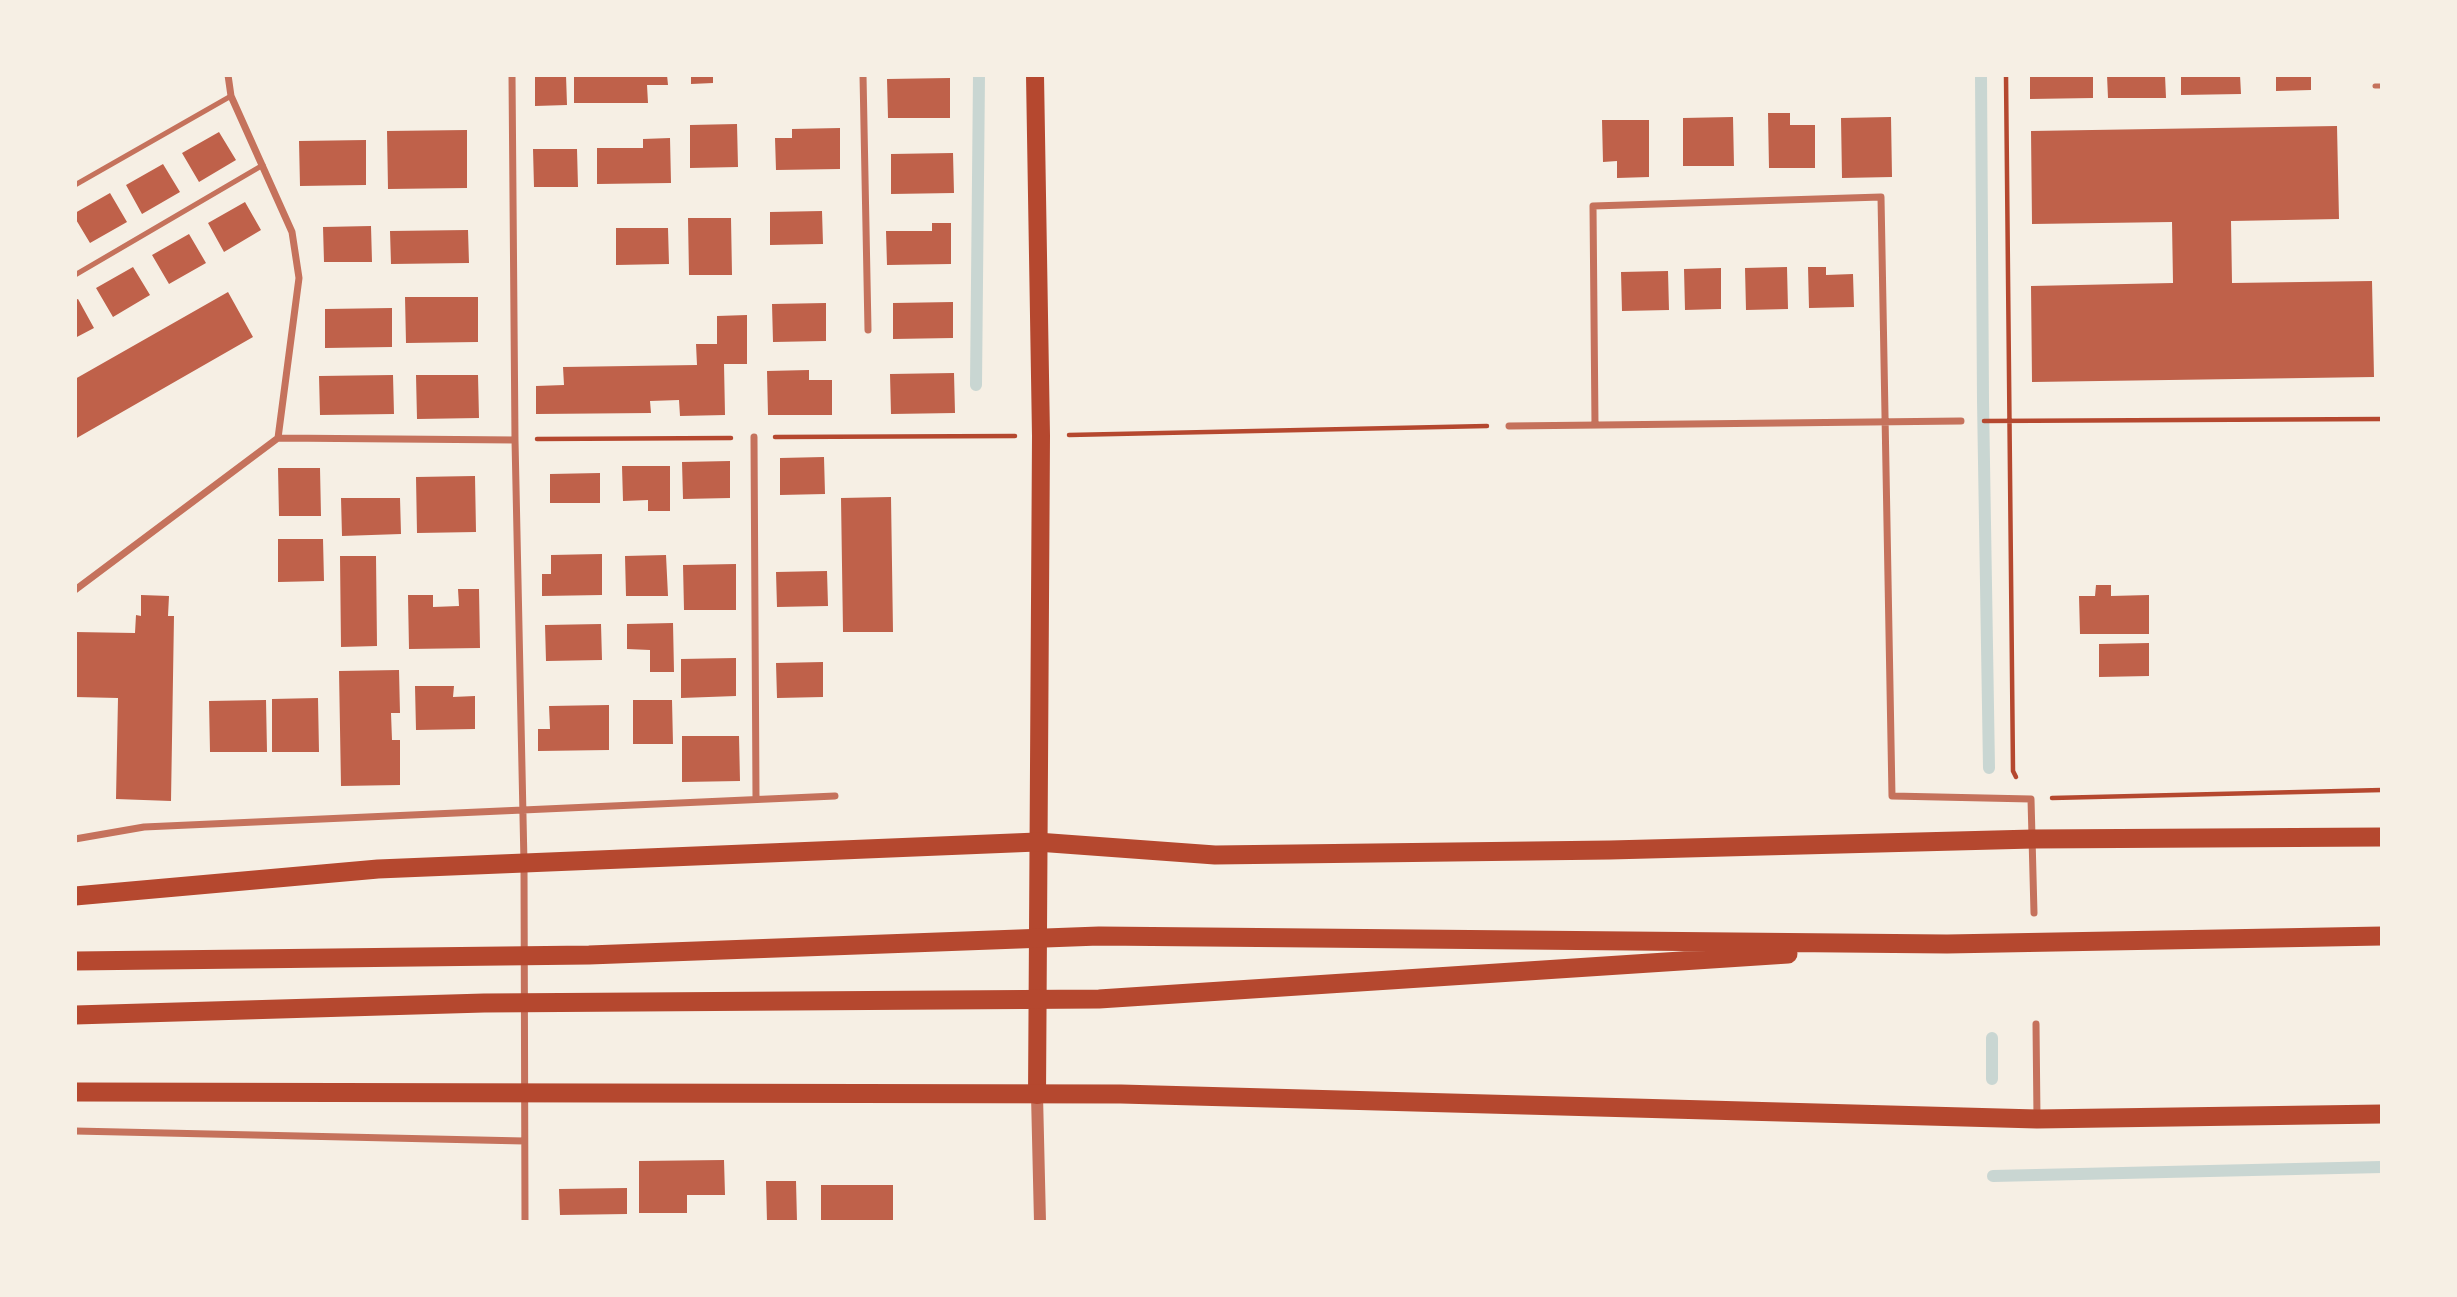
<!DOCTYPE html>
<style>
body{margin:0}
#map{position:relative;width:2457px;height:1297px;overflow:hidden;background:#f6efe4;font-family:"Zilla Slab",serif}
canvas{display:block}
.frame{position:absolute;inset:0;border:77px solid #f6efe4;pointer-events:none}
</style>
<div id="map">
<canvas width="2457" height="1297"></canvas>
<div class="frame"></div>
</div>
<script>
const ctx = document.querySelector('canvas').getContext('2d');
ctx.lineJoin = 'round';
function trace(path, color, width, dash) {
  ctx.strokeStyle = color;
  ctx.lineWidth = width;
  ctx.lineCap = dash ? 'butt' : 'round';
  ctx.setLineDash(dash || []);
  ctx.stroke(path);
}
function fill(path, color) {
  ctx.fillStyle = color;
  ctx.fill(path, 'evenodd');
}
trace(new Path2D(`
 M 1981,75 L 1983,401 L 1989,768
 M 976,385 L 979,75
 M 1992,1038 L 1992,1079
 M 1993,1176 L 2382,1167`), '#c9d6d2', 12);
fill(new Path2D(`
 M 535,75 L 566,75 L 567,105 L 535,106 Z
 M 574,75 L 667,75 L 668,85 L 647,85 L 648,103 L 574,103 Z
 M 691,75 L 713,75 L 713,83 L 691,84 Z
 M 2030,75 L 2093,75 L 2093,98 L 2030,99 Z
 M 2107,75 L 2165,75 L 2166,98 L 2108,98 Z
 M 2181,75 L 2240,75 L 2241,94 L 2181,95 Z
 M 2276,75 L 2311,75 L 2311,90 L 2276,91 Z
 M 950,78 L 950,118 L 888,118 L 887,79 Z
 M 1768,113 L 1790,113 L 1790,125 L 1815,125 L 1815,168 L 1769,168 Z
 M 1733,117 L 1734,166 L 1683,166 L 1683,118 Z
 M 1891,117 L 1892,177 L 1842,178 L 1841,118 Z
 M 1602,120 L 1649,120 L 1649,177 L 1617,178 L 1617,161 L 1603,162 Z
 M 737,124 L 738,167 L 690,168 L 690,125 Z
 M 2337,126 L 2339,219 L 2231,221 L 2232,283 L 2372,281 L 2374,377 L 2032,382 L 2031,286 L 2173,283 L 2172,222 L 2032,224 L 2031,131 Z
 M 840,128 L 840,169 L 776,170 L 775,138 L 792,138 L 792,129 Z
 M 467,130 L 467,188 L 388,189 L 387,131 Z
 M 219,132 L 236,160 L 199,182 L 182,153 Z
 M 670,138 L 671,183 L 597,184 L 597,148 L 643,148 L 643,139 Z
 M 366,140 L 366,185 L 300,186 L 299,141 Z
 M 533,149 L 577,149 L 578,187 L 534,187 Z
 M 953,153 L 954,193 L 891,194 L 891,154 Z
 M 163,164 L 180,192 L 142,214 L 126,185 Z
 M 110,193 L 127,222 L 90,243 L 75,218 L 75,213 Z
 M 245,202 L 261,230 L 224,252 L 208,223 Z
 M 822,211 L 823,244 L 770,245 L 770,212 Z
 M 688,218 L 731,218 L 732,275 L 689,275 Z
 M 932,223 L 951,223 L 951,264 L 887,265 L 886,231 L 932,231 Z
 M 371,226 L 372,262 L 324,262 L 323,227 Z
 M 616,228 L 668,228 L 669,264 L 616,265 Z
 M 468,230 L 469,263 L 391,264 L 390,231 Z
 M 189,234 L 206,263 L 169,284 L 152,255 Z
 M 133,267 L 150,295 L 113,317 L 96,288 Z
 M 1787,267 L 1788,309 L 1746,310 L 1745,268 Z
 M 1808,267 L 1826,267 L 1826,275 L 1853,274 L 1854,307 L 1809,308 Z
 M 1721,268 L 1721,309 L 1685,310 L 1684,269 Z
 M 1668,271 L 1669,310 L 1622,311 L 1621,272 Z
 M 228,292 L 253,337 L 75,439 L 75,379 Z
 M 405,297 L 478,297 L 478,342 L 406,343 Z
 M 78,299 L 94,328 L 75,338 L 75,300 Z
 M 953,302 L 953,338 L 893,339 L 893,303 Z
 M 826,303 L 826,341 L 773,342 L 772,304 Z
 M 392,308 L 392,347 L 325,348 L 325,309 Z
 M 747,315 L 747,364 L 724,364 L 725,415 L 680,416 L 679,400 L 650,401 L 651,413 L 536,414 L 536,386 L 564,385 L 563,367 L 697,365 L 696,344 L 717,344 L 717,316 Z
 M 809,370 L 809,380 L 832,380 L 832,415 L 768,415 L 767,371 Z
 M 954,373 L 955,413 L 891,414 L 890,374 Z
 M 393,375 L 394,414 L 320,415 L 319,376 Z
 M 416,375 L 478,375 L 479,418 L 417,419 Z
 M 824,457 L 825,494 L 780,495 L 780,458 Z
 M 730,461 L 730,498 L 683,499 L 682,462 Z
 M 622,466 L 670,466 L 670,511 L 648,511 L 648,500 L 623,501 Z
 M 278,468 L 320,468 L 321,516 L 279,516 Z
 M 600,473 L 600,503 L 550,503 L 550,474 Z
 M 475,476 L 476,532 L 417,533 L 416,477 Z
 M 891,497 L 893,632 L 843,632 L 841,498 Z
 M 341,498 L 400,498 L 401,534 L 342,536 Z
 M 278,539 L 323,539 L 324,581 L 278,582 Z
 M 602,554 L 602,595 L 542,596 L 542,574 L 551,574 L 551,555 Z
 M 666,555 L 668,596 L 626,596 L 625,556 Z
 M 340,556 L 376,556 L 377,646 L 341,647 Z
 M 736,564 L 736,610 L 684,610 L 683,565 Z
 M 827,571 L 828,606 L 777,607 L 776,572 Z
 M 2096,585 L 2111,585 L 2111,596 L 2149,595 L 2149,634 L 2080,634 L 2079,596 L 2095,596 Z
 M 458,589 L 479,589 L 480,648 L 409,649 L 408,595 L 433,595 L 433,607 L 459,606 Z
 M 141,595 L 169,596 L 168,616 L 174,616 L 171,801 L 116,799 L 118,698 L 75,697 L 75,632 L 135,633 L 136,615 L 141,616 Z
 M 673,623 L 674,672 L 650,672 L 650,650 L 627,649 L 627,624 Z
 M 601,624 L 602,660 L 546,661 L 545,625 Z
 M 2149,643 L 2149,676 L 2099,677 L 2099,644 Z
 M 736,658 L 736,696 L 681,698 L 681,659 Z
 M 823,662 L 823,697 L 777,698 L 776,663 Z
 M 399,670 L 400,713 L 391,713 L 392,740 L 400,740 L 400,785 L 341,786 L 339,671 Z
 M 415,686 L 454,686 L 453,697 L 475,696 L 475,729 L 416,730 Z
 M 318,698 L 319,752 L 272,752 L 272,699 Z
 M 266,700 L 267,752 L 210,752 L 209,701 Z
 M 633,700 L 672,700 L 673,744 L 633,744 Z
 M 609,705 L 609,750 L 538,751 L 538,729 L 550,729 L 549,706 Z
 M 682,736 L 739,736 L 740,781 L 682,782 Z
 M 724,1160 L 725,1195 L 687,1195 L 687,1213 L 639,1213 L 639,1161 Z
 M 766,1181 L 796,1181 L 797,1222 L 767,1222 Z
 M 821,1185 L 893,1185 L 893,1222 L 821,1222 Z
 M 627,1188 L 627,1214 L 560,1215 L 559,1189 Z`), '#bf614a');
trace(new Path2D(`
 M 2006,75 L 2013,771 L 2016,777
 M 1984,421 L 2382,419
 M 1069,435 L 1487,426
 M 775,437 L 1015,436
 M 537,439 L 731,438
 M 2052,798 L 2382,790`), '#b5482f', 4.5);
trace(new Path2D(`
 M 2375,86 L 2382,86
 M 75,185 L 231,96
 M 75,275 L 263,165`), '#c5725c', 5);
trace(new Path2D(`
 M 228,75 L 231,96 L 292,232 L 299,278 L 278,438
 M 512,75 L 515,440 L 524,863 L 525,1222
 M 863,75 L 868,330
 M 1595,425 L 1593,206 L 1881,197 L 1892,796 L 2031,799 L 2034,913
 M 1509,426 L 1961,421
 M 754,437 L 756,799
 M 75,590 L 278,438 L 515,440
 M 75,839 L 144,827 L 835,796
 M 2036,1024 L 2037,1118
 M 75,1131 L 524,1141`), '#c5725c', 7);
trace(new Path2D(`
 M 1037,1095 L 1040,1222`), '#c5725c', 12);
trace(new Path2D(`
 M 1035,75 L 1041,436 L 1037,1095`), '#b5482f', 18);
trace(new Path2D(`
 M 75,896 L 378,869 L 1037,842 L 1215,855 L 1610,850 L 2033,839 L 2382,837
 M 75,961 L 589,955 L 1099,936 L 1947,944 L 2382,936
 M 75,1015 L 484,1003 L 1099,999 L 1788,954
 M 75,1092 L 1121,1094 L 2037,1119 L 2382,1114`), '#b5482f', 19);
</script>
